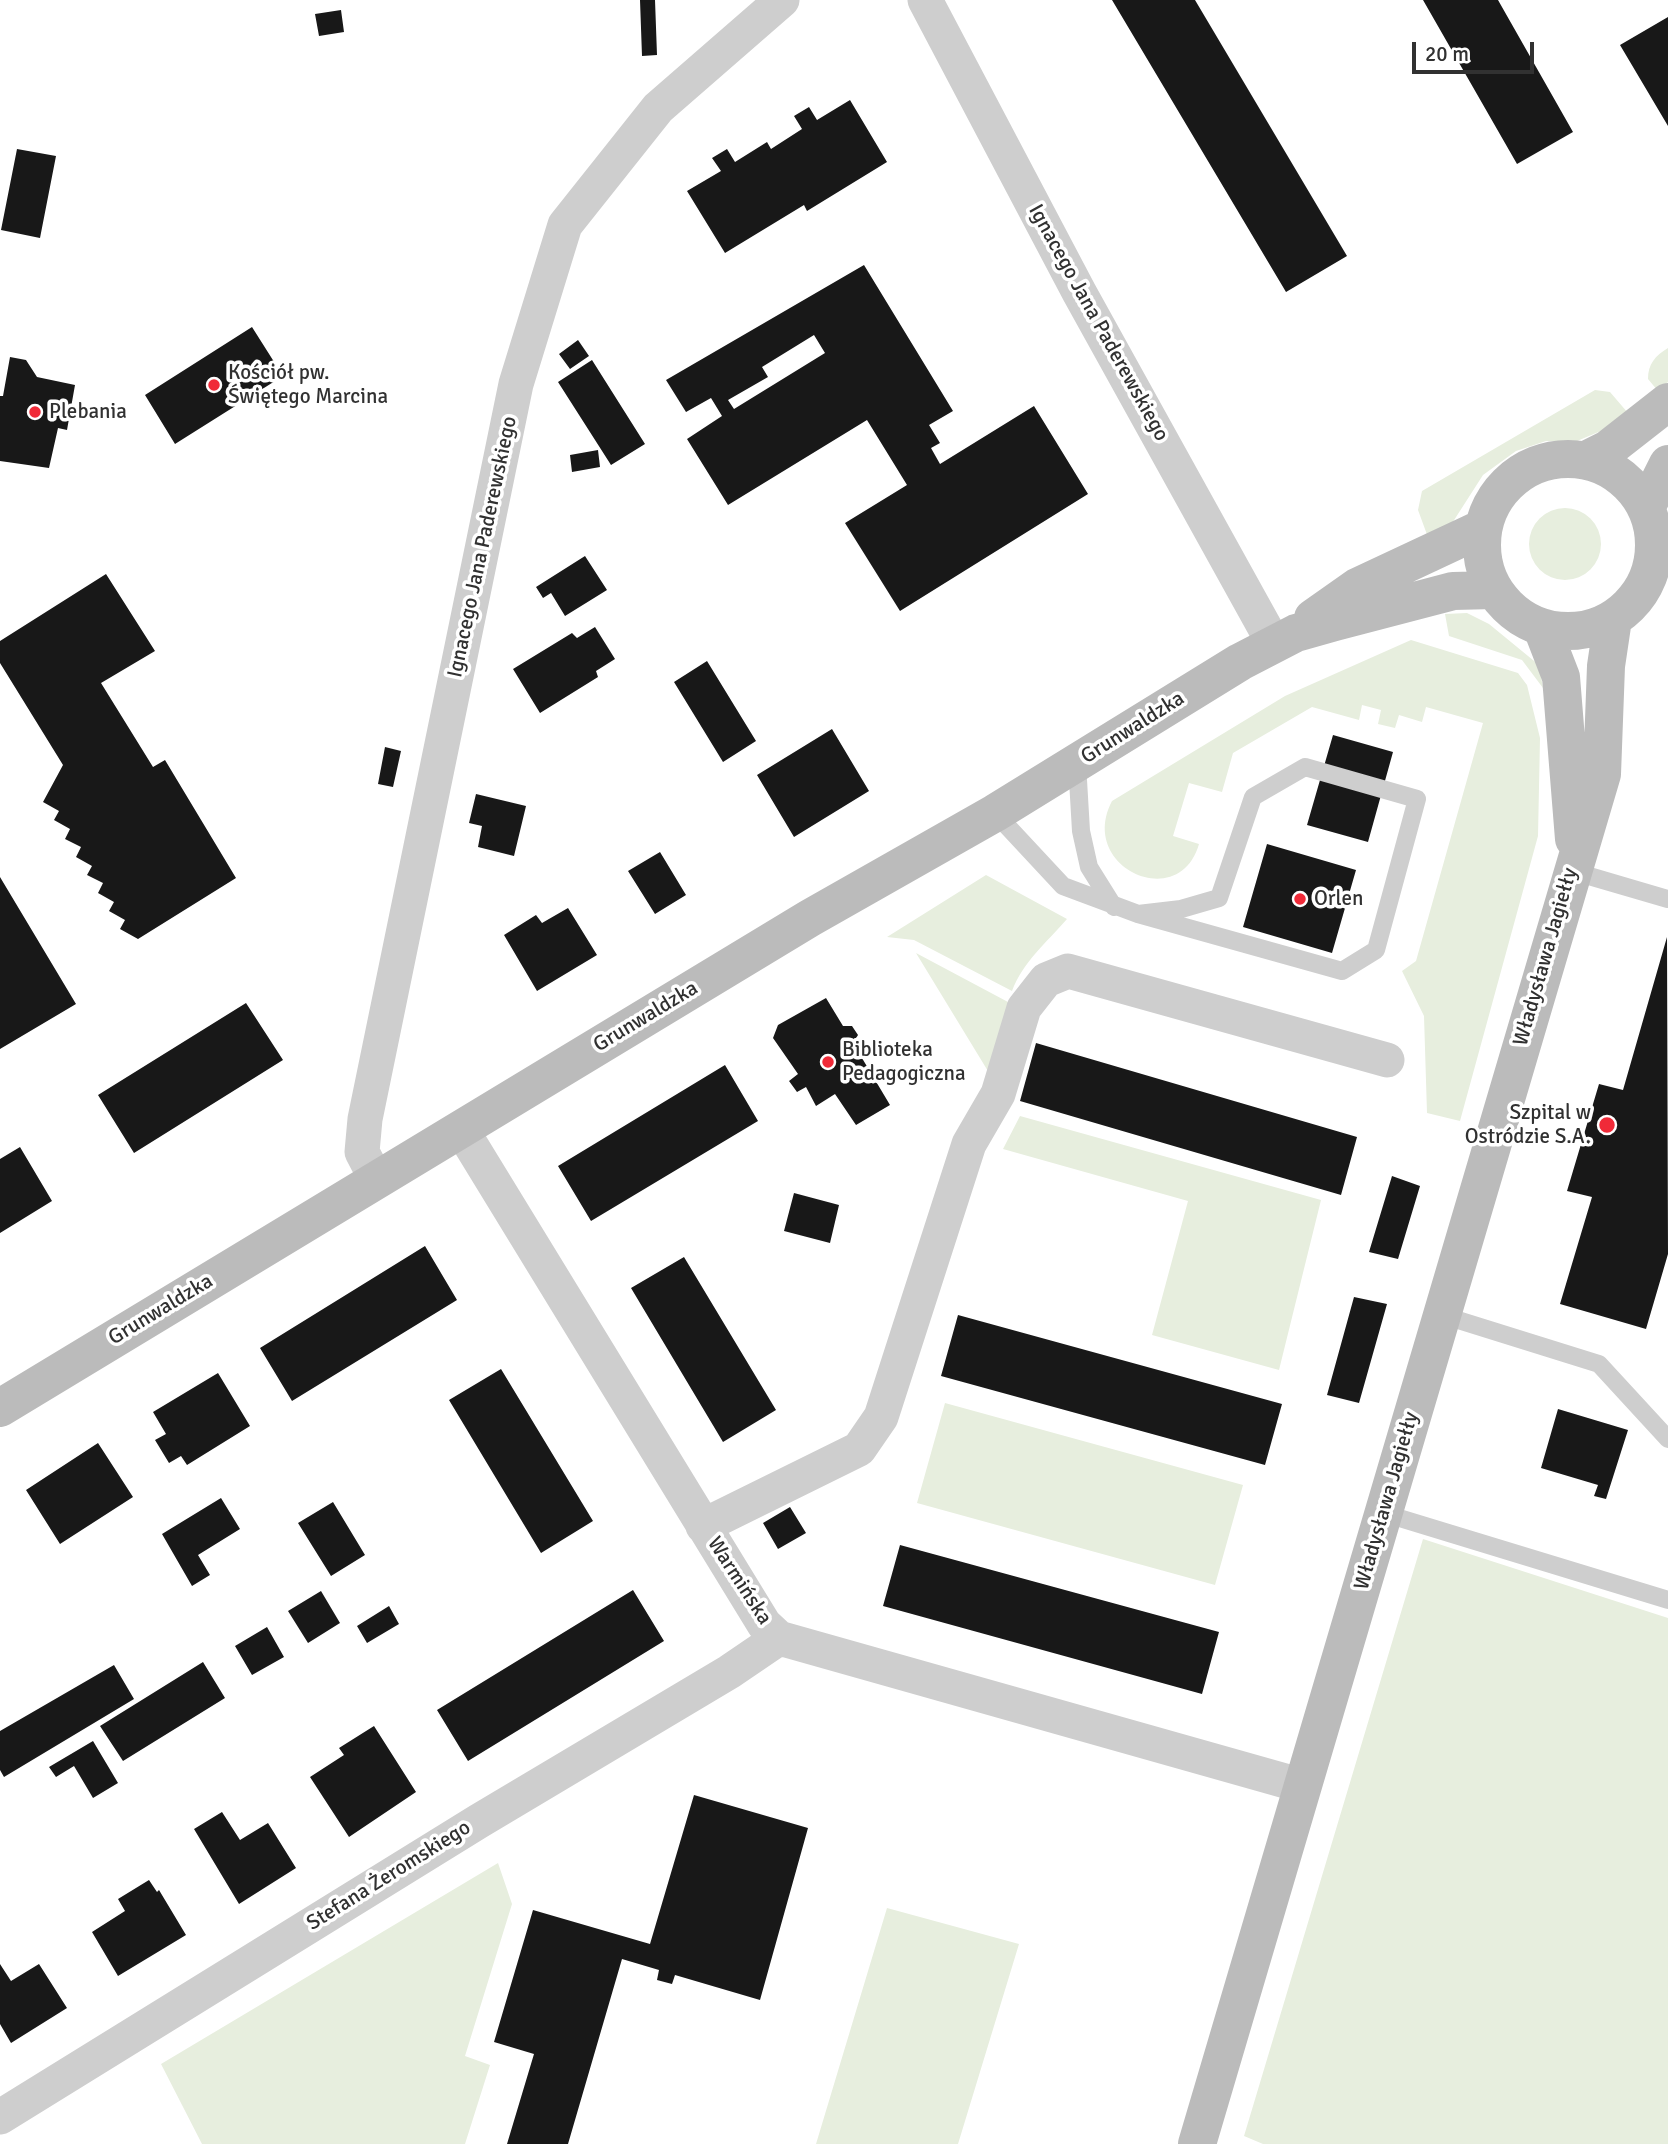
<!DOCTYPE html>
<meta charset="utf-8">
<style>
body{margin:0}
#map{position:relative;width:1668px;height:2144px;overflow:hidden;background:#fff;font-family:Signika,sans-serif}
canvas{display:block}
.scale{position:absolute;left:1412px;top:42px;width:122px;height:32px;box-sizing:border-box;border:4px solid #313131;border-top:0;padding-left:9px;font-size:21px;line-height:24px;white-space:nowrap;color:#313131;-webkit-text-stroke:5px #fff;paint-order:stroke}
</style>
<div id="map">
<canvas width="1668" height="2144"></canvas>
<div class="scale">20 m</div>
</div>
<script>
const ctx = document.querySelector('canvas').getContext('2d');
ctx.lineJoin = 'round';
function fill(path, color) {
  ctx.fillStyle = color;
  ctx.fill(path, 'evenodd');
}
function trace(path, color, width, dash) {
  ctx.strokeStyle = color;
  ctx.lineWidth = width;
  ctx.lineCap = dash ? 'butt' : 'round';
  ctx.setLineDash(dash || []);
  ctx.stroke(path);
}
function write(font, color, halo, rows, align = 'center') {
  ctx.font = font + ' Signika,sans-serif';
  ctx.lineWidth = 7;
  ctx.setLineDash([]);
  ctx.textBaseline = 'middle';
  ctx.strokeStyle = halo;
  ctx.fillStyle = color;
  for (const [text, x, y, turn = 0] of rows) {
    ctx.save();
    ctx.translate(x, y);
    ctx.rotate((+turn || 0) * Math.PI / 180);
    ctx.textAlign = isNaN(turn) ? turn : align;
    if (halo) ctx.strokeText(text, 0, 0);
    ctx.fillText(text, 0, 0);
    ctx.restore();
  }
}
fill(new Path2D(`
 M 1668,348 L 1668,382 L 1658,391 L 1648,379 C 1648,364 1655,356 1668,348 Z
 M 1595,390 L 1610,392 L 1628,413 L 1608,428 L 1577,441 L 1546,441 L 1516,451 L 1483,475 L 1449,528 L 1429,540 L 1418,510 L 1422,491 Z
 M1529 544a36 36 0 1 1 72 0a36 36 0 1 1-72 0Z
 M 1467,613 L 1489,624 L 1539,665 L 1543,688 L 1522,660 L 1449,636 L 1445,614 Z
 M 1411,640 L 1518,673 L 1527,685 L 1540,738 L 1538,836 L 1460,1121 L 1427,1113 L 1424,1016 L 1402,971 L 1416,961 L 1483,723 L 1426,707 L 1422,722 L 1399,715 L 1395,728 L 1378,724 L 1381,710 L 1362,705 L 1359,720 L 1312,707 L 1233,753 L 1222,792 L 1189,783 L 1173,836 L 1199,844 C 1179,914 1077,867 1112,801 L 1285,696 Z
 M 986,875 L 1067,919 C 1047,942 1023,962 1012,991 L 914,940 L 887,937 Z
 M 916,953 L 1008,1002 L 994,1081 Z
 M 1020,1116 L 1321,1200 L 1279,1370 L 1152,1335 L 1188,1201 L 1003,1149 Z
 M 945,1403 L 1243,1485 L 1215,1585 L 917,1503 Z
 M 1423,1539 L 1668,1618 L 1668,2144 L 1263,2144 L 1244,2136 Z
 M 498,1863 L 512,1904 L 465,2056 L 490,2065 L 465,2144 L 202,2144 L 161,2064 Z
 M 887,1908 L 1019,1944 L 958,2144 L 816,2144 Z`), '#e7eede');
fill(new Path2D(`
 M 640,0 L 655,0 L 657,55 L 642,56 Z
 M 1112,0 L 1195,0 L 1347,256 L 1286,292 Z
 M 1423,0 L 1498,0 L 1573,132 L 1517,164 Z
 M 341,10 L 344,32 L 319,36 L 315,14 Z
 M 1668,17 L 1668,126 L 1620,45 Z
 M 850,100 L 887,162 L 807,211 L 804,205 L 725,253 L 687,191 L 721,171 L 712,158 L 727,149 L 735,162 L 767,142 L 771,149 L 802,129 L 794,116 L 809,107 L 817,120 Z
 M 17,149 L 56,156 L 40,238 L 1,230 Z
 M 864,265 L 953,411 L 929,425 L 940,443 L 931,448 L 940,464 L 1034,406 L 1088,494 L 900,611 L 845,523 L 907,485 L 867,420 L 728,505 L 687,439 L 722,416 L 711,398 L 686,412 L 666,380 ZM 814,335 L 825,353 L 734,409 L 728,400 L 768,377 L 762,367 Z
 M 252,327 L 283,376 L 175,444 L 145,395 Z
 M 578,340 L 589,356 L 570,369 L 559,354 Z
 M 10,357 L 26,360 L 37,377 L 75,385 L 67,430 L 58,428 L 49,468 L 0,461 L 0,396 L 3,396 Z
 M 592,360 L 645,444 L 611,465 L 558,382 Z
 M 598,450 L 600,467 L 572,472 L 570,455 Z
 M 585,556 L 607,590 L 565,616 L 551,593 L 543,598 L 536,587 Z
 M 106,574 L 155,651 L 101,683 L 153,767 L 165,760 L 236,878 L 138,939 L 120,929 L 125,920 L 109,911 L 114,902 L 98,893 L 103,883 L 87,875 L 92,866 L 76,857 L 81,847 L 65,839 L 70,829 L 54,820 L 59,811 L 43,802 L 63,765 L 0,663 L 0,641 Z
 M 595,627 L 615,659 L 596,671 L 598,677 L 540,713 L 513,669 L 572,633 L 577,638 Z
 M 707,661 L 756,741 L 723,762 L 674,682 Z
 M 832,729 L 869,791 L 794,837 L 757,775 Z
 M 1333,735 L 1393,752 L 1368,842 L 1307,825 Z
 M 385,747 L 401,751 L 393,787 L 378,784 Z
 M 476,794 L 526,806 L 514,856 L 478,847 L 482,826 L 469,823 Z
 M 1267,844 L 1356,870 L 1332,953 L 1243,927 Z
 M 660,852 L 686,895 L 655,914 L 628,871 Z
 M 0,877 L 76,1004 L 0,1049 Z
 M 568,908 L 597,955 L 537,991 L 504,935 L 536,915 L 542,923 Z
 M 1667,937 L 1668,1254 L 1646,1329 L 1560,1304 L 1592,1197 L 1567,1191 L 1599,1084 L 1623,1090 Z
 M 826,998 L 843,1026 L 852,1026 L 858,1035 L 853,1043 L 890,1105 L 856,1125 L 835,1094 L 816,1106 L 806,1087 L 797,1092 L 789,1081 L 798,1074 L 773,1038 L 778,1025 Z
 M 246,1003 L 283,1060 L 134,1153 L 98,1095 Z
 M 1036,1043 L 1357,1137 L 1341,1195 L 1020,1101 Z
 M 725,1065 L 758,1121 L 591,1221 L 558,1166 Z
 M 20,1147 L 52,1201 L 0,1233 L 0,1159 Z
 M 1392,1176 L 1420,1186 L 1398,1259 L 1369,1252 Z
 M 794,1193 L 839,1205 L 830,1243 L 784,1231 Z
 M 425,1246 L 457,1300 L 292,1401 L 260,1348 Z
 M 684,1257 L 776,1410 L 723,1442 L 631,1288 Z
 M 1354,1297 L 1387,1304 L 1359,1403 L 1327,1395 Z
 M 958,1315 L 1282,1404 L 1265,1465 L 941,1376 Z
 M 501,1369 L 593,1521 L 541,1553 L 449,1400 Z
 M 218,1373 L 250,1426 L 187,1465 L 181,1456 L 169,1463 L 155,1440 L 166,1434 L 153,1412 Z
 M 1558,1409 L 1628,1430 L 1606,1499 L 1594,1496 L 1598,1485 L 1541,1468 Z
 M 98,1443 L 133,1497 L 60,1544 L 26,1490 Z
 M 221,1498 L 240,1529 L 198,1555 L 210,1575 L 192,1586 L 162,1534 Z
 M 333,1502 L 365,1555 L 331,1576 L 298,1523 Z
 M 790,1507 L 806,1533 L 778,1549 L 763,1523 Z
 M 900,1545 L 1219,1632 L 1202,1694 L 883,1606 Z
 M 633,1590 L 664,1641 L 468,1761 L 437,1710 Z
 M 321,1591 L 340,1623 L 308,1643 L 288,1611 Z
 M 389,1606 L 399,1624 L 367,1643 L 357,1626 Z
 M 267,1627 L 284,1657 L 252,1675 L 235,1646 Z
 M 203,1662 L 225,1698 L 123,1761 L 100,1726 Z
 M 114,1665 L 134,1699 L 4,1777 L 0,1770 L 0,1731 Z
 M 374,1726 L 416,1792 L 349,1837 L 310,1777 L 344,1755 L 339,1748 Z
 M 93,1741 L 118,1783 L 93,1798 L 74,1766 L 56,1777 L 49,1767 Z
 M 694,1795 L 808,1828 L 760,2000 L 675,1975 L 672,1984 L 657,1980 L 659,1970 L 622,1959 L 568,2144 L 507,2144 L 534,2054 L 494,2042 L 533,1910 L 650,1944 Z
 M 222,1812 L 240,1840 L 268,1823 L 296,1868 L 239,1904 L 194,1829 Z
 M 149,1880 L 157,1892 L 159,1890 L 186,1935 L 118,1976 L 92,1932 L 125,1911 L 118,1899 Z
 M 0,1964 L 11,1981 L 39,1964 L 67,2008 L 11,2043 L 0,2024 Z`), '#181818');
trace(new Path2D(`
 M 1077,763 L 1081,831 L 1089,867 L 1114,907
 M 995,813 L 1063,886 L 1138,914 L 1342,971 L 1376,950 L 1417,799 L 1305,767 L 1253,797 L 1219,898 L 1181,909 L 1138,914
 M 1572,871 L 1668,899
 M 1442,1315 L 1599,1364 L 1668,1439
 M 1383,1513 L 1668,1600`), '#cecece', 18);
trace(new Path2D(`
 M 925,0 L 1079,292 L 1274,644
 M 461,1129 L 764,1624 L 779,1638 L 1303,1786
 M 376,1179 L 362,1152 L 365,1119 L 516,384 L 565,225 L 658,108 L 782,0
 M 703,1526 L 859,1449 L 881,1417 L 969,1144 L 998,1094 L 1024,1008 L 1046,980 L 1068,971 L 1387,1060
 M 0,2117 L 479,1821 L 729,1672 L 779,1638`), '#cecece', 35);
trace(new Path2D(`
 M1482 545a86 86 0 1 1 172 0a86 86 0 1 1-172 0Z
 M 1586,460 L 1608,449 L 1668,402
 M 1646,508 L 1668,464
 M 1313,618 L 1357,587 L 1483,528
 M 1542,628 L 1561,677 L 1574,839
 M 0,1408 L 810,918 L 995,813 L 1240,662 L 1296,633 L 1335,622 L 1453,591 L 1494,590
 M 1197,2144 L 1602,774 L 1606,666 L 1613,619`), '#bbb', 38);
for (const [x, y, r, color] of [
 [214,385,7,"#f02a38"],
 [35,412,7,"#f02a38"],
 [1300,899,7,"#f02a38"],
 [828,1062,7,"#f02a38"],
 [1607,1125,9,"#f02a38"]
]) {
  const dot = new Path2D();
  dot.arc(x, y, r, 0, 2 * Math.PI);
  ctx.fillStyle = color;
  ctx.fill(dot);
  trace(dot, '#fff', 2.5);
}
write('21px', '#313131', '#fff', [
 ["Ignacego Jana Paderewskiego",1098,323,61],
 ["Ignacego Jana Paderewskiego",483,547,-78],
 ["Grunwaldzka",1133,728,-32],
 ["Władysława Jagiełły",1546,957,-74],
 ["Grunwaldzka",646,1017,-31],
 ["Grunwaldzka",161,1310,-31],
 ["Władysława Jagiełły",1387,1501,-74],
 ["Warmińska",739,1581,57],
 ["Stefana Żeromskiego",389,1876,-32]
]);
write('21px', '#313131', '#fff', [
 ["Kościół pw.",228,373],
 ["Świętego Marcina",228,397],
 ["Plebania",49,412],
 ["Orlen",1314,899],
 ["Biblioteka",842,1050],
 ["Pedagogiczna",842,1074],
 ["Szpital w",1591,1113,"right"],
 ["Ostródzie S.A.",1591,1137,"right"]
], 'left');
</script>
